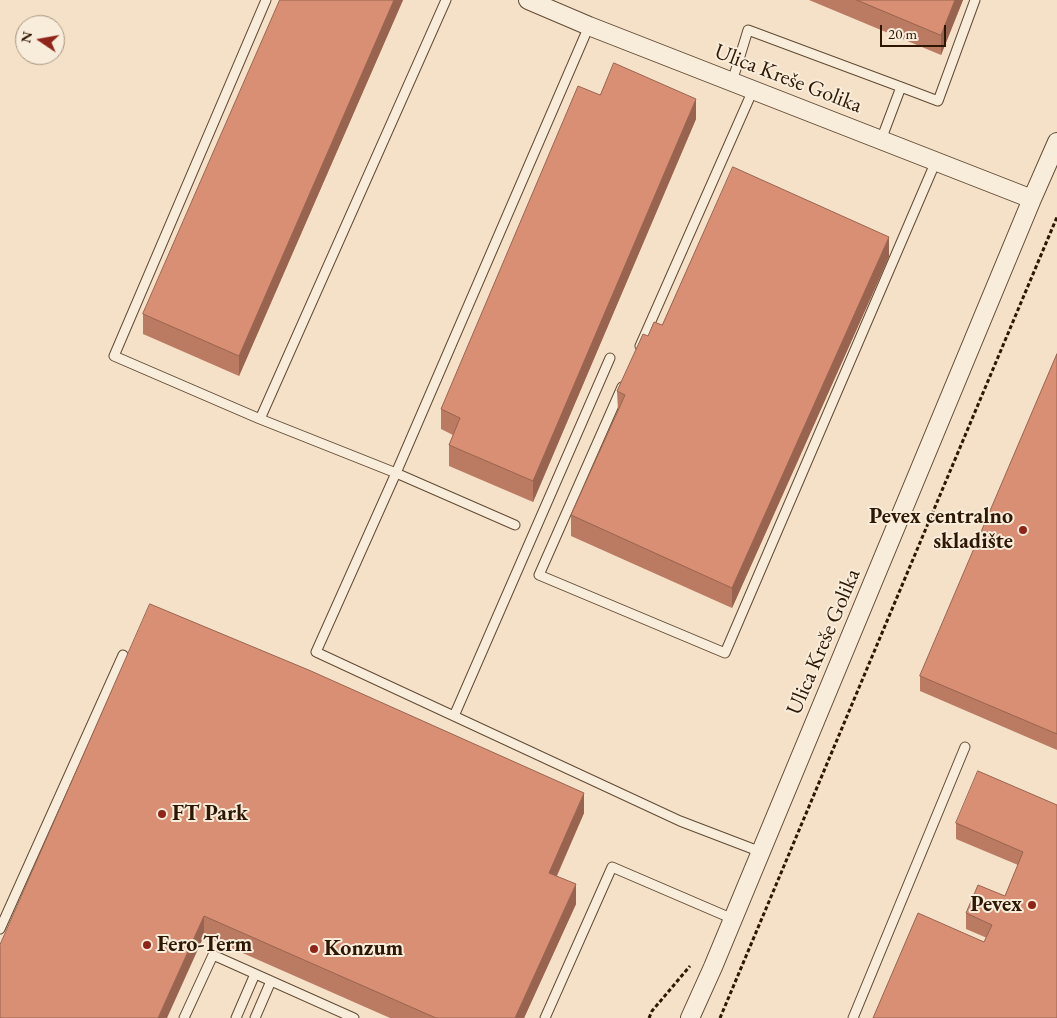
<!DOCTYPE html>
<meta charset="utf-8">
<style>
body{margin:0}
#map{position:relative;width:1057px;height:1018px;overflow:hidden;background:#f5e1c7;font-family:"EB Garamond",serif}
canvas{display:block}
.north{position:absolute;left:15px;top:15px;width:50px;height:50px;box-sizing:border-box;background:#f8ecdb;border:1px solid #a79784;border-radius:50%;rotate:282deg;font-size:14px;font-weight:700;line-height:20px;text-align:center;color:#2e1702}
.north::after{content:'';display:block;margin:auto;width:18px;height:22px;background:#8f2418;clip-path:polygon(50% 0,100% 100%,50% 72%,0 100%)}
.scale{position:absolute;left:880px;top:25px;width:66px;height:22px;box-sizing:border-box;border:2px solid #2e1702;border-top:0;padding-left:6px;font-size:15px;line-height:18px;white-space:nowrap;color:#2e1702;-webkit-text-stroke:4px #f8ecdb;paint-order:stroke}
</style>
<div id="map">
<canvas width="1057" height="1018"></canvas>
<div class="north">N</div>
<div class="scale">20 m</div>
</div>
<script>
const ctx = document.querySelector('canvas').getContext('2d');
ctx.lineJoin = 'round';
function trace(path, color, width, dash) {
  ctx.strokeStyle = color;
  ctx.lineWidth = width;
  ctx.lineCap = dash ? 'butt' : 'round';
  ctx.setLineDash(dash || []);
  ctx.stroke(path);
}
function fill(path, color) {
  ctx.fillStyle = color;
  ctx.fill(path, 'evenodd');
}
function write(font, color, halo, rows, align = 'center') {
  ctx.font = font + ' "EB Garamond",serif';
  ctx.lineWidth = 4;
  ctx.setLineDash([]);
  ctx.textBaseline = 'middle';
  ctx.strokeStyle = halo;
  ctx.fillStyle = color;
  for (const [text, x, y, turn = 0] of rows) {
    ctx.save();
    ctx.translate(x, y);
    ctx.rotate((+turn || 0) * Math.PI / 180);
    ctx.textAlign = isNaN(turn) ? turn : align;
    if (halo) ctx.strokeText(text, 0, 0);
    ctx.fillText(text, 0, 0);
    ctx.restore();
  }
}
const service = new Path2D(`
 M 266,0 L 114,356 L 260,419 L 396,473 L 589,26
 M 732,82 L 748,30 L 901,87 L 881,140
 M 901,87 L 938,101 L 975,0
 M 640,346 L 753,90
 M 622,387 L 539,575 L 725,653 L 936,161
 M 260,419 L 446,0
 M 515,525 L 396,473 L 316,652 L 680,821 L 761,852
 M 454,716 L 610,358
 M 0,929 L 123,655
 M 184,1018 L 213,955 L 354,1018
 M 236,1018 L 255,974
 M 255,1018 L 271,981
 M 545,1018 L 612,867 L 733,919
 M 853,1018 L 965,747`);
const minor = new Path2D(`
 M 528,0 L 589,26 L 1032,199
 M 690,1018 L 713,967 L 1032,199 L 1057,142`);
trace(service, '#604a33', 11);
trace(minor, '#604a33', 20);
trace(new Path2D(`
 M 649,1018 L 652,1011 L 690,966
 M 720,1018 L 1057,217`), '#2e1702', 3, [4, 2.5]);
trace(service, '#f8ecdb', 9);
trace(minor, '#f8ecdb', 18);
fill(new Path2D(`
 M 280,0 L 403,0 L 239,376 L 143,334 L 143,314 Z
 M 809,0 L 963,0 L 941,55 Z
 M 600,95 L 696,119 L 533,502 L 449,466 L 449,445 L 453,435 L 441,429 L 441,409 Z
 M 889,257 L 732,608 L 571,536 L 571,515 L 618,411 L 617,391 L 648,336 L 662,325 Z
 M 1057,354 L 1057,750 L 920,691 L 920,676 Z
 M 1057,805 L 984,942 L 987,938 L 966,929 L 966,913 L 1005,896 L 1018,865 L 956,839 L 956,823 Z
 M 584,813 L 557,876 L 576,904 L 524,1018 L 390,1018 L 204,936 L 0,945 Z`), '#bb7b63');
fill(new Path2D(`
 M 394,0 L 403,0 L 239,376 L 239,356 Z
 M 955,0 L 963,0 L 941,55 L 941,35 Z
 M 696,99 L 696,119 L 533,502 L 533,481 Z
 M 889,237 L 889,257 L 732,608 L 732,588 Z
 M 584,793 L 584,813 L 549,893 L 549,873 Z
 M 576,884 L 576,904 L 524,1018 L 515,1018 Z
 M 204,916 L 204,936 L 167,1018 L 158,1018 Z`), '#986450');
const building = new Path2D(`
 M 280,0 L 394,0 L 239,356 L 143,314 Z
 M 857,0 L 955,0 L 941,35 Z
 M 614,63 L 696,99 L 533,481 L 449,445 L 460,418 L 441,409 L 578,86 L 600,95 Z
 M 733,167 L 889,237 L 732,588 L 571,515 L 625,395 L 617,391 L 643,334 L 648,336 L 654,322 L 662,325 Z
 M 1057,354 L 1057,734 L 920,676 Z
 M 150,604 L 311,671 L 584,793 L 549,873 L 576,884 L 515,1018 L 436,1018 L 204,916 L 158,1018 L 0,1018 L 0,945 Z
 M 978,771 L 1057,805 L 1057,1018 L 873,1018 L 918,913 L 984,942 L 992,925 L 966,913 L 978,885 L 1005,896 L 1023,852 L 956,823 Z`);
fill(building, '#d98f73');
trace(building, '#986450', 1);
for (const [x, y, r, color] of [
 [1023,530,5,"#8f2418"],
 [162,814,5,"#8f2418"],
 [1032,905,5,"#8f2418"],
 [147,945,5,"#8f2418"],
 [314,949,5,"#8f2418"]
]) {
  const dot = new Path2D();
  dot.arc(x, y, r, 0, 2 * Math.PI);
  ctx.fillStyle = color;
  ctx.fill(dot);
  trace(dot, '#f8ecdb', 2);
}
write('22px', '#2e1702', '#f8ecdb', [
 ["Ulica Kreše Golika",788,79,21],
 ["Ulica Kreše Golika",824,642,-67]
]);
write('bold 22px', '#2e1702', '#f8ecdb', [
 ["Pevex centralno",1013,517,"right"],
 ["skladište",1013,542,"right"],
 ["FT Park",172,814],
 ["Pevex",1022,905,"right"],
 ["Fero-Term",157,945],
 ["Konzum",324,949]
], 'left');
</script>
